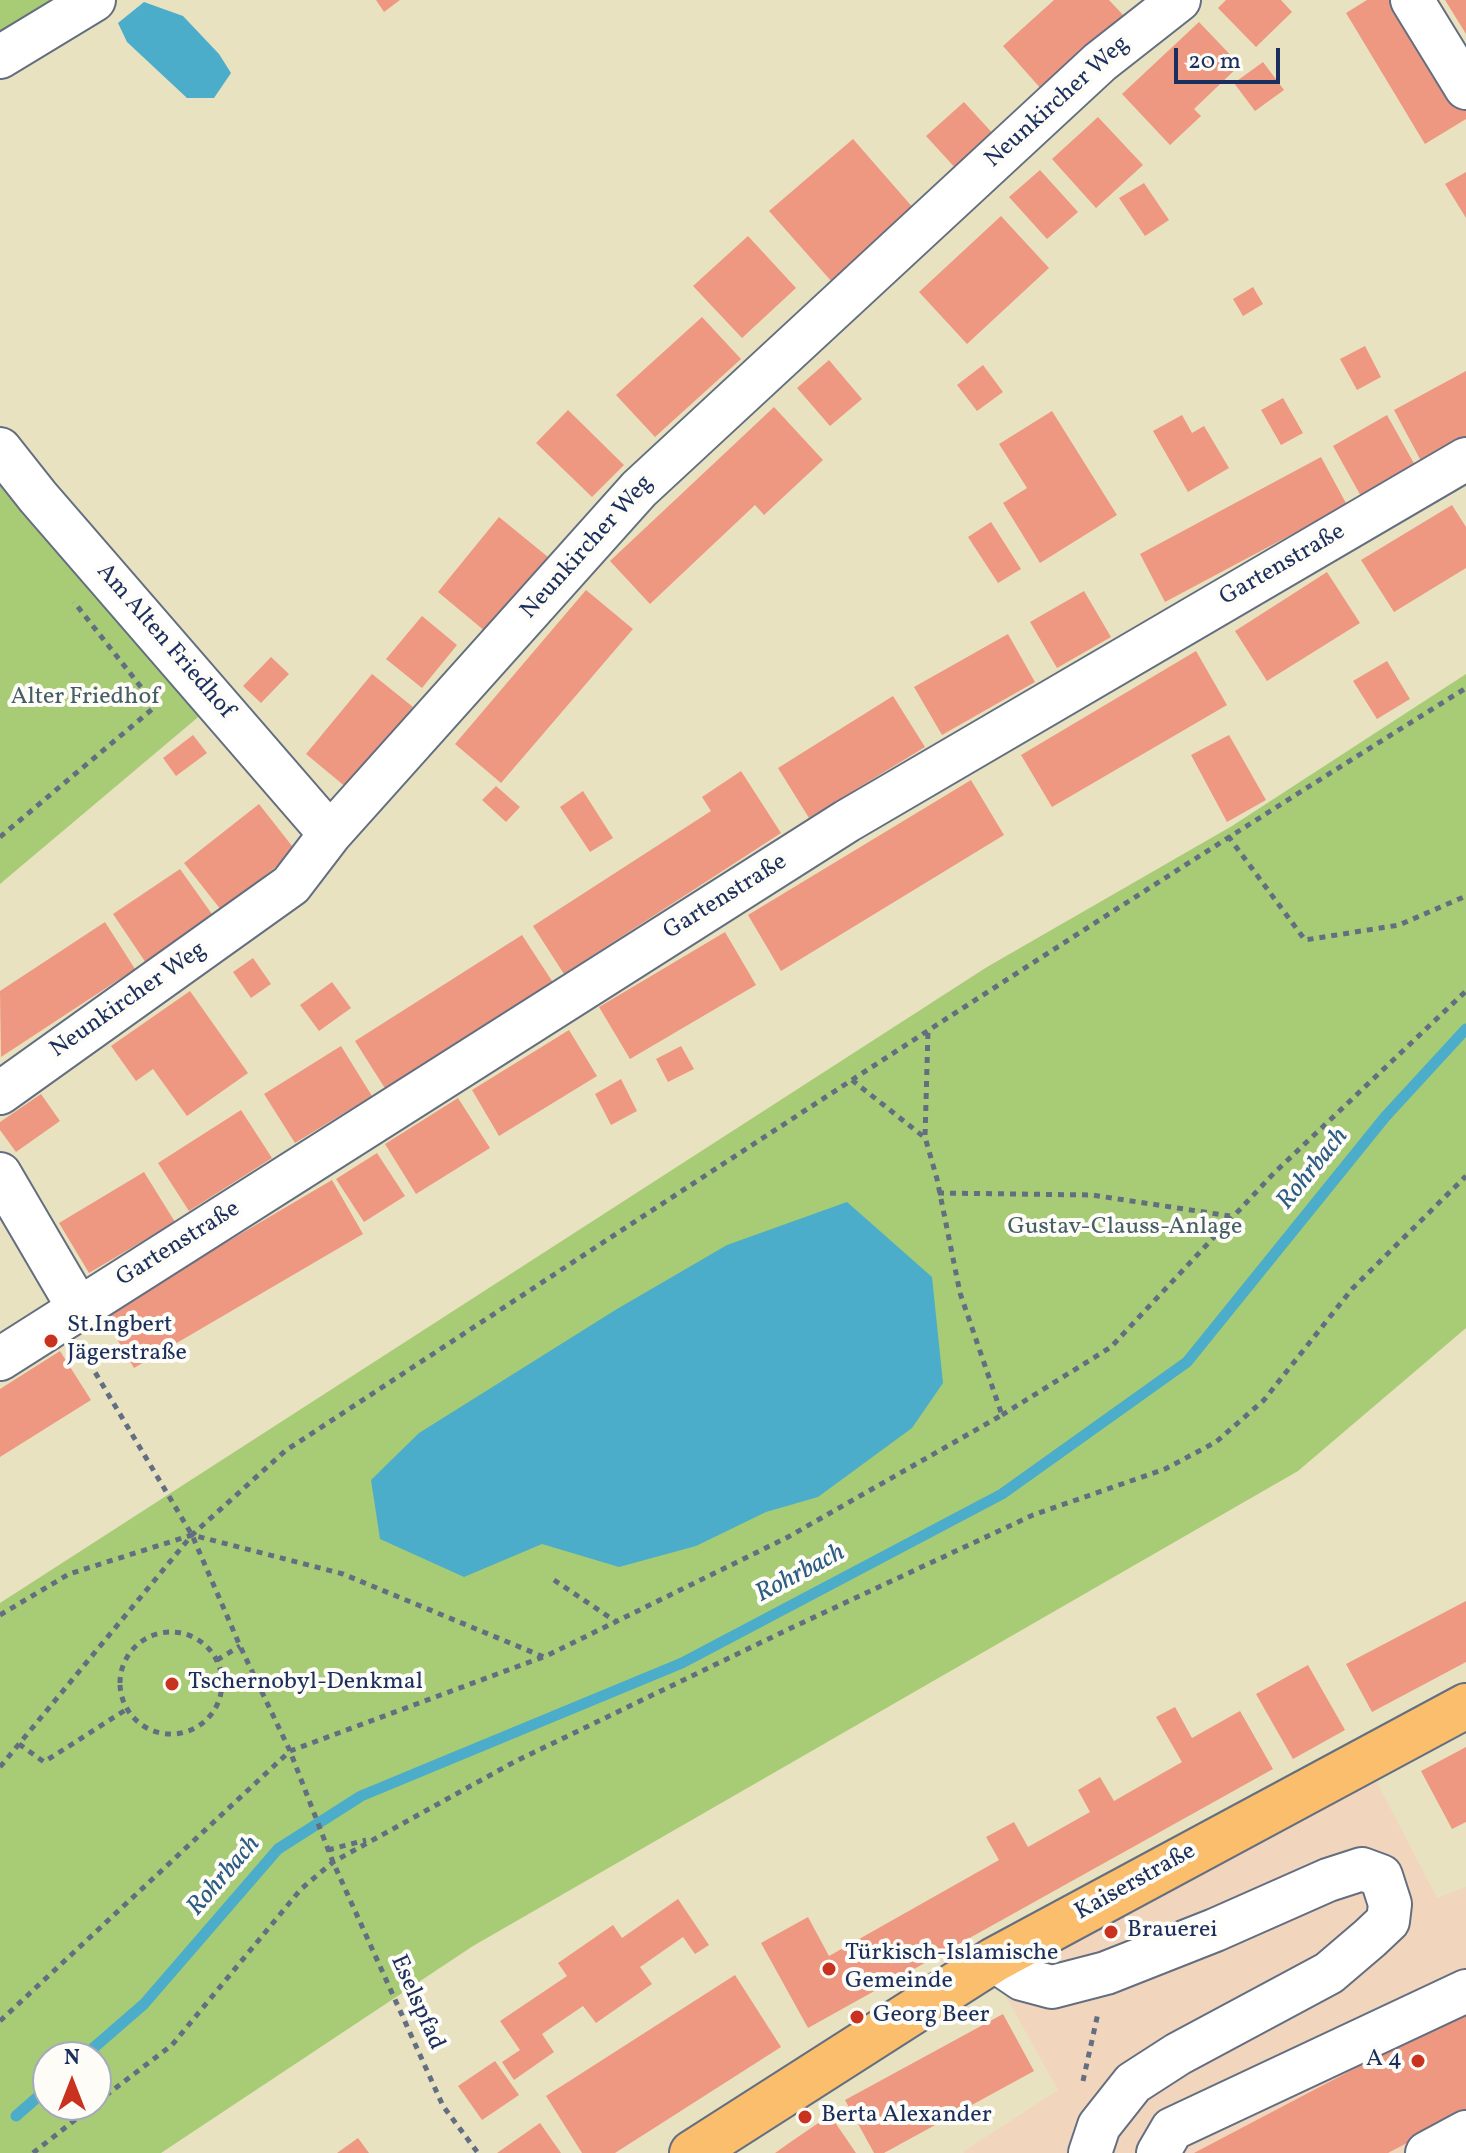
<!DOCTYPE html>
<meta charset="utf-8">
<style>
body{margin:0}
#map{position:relative;width:1466px;height:2153px;overflow:hidden;background:#e8e2c0;font-family:Vollkorn,serif}
canvas{display:block}
.north{position:absolute;left:32px;top:2041px;width:80px;height:80px;box-sizing:border-box;background:#fdfcf7;border:2px solid #a3aaba;border-radius:50%;rotate:0deg;font-size:22px;font-weight:700;line-height:32px;text-align:center;color:#1b2f5e}
.north::after{content:'';display:block;margin:auto;width:28px;height:36px;background:#c8321e;clip-path:polygon(50% 0,100% 100%,50% 72%,0 100%)}
.scale{position:absolute;left:1174px;top:48px;width:106px;height:36px;box-sizing:border-box;border:4px solid #1b2f5e;border-top:0;padding-left:10px;font-size:24px;line-height:28px;white-space:nowrap;color:#1b2f5e;-webkit-text-stroke:6px #fdfcf7;paint-order:stroke}
</style>
<div id="map">
<canvas width="1466" height="2153"></canvas>
<div class="north">N</div>
<div class="scale">20 m</div>
</div>
<script>
const ctx = document.querySelector('canvas').getContext('2d');
ctx.lineJoin = 'round';
function fill(path, color) {
  ctx.fillStyle = color;
  ctx.fill(path, 'evenodd');
}
function trace(path, color, width, dash) {
  ctx.strokeStyle = color;
  ctx.lineWidth = width;
  ctx.lineCap = dash ? 'butt' : 'round';
  ctx.setLineDash(dash || []);
  ctx.stroke(path);
}
function write(font, color, halo, rows, align = 'center') {
  ctx.font = font + ' Vollkorn,serif';
  ctx.lineWidth = 8;
  ctx.setLineDash([]);
  ctx.textBaseline = 'middle';
  ctx.strokeStyle = halo;
  ctx.fillStyle = color;
  for (const [text, x, y, turn = 0] of rows) {
    ctx.save();
    ctx.translate(x, y);
    ctx.rotate((+turn || 0) * Math.PI / 180);
    ctx.textAlign = isNaN(turn) ? turn : align;
    if (halo) ctx.strokeText(text, 0, 0);
    ctx.fillText(text, 0, 0);
    ctx.restore();
  }
}
fill(new Path2D(`
 M 1368,1765 L 1437,1898 L 1466,1887 L 1466,2153 L 964,2153 L 964,2151 L 1058,2090 L 994,1975 Z`), '#f1d5bd');
fill(new Path2D(`
 M 0,0 L 79,0 L 0,54 Z
 M 0,455 L 203,713 L 0,884 Z
 M 1466,674 L 1466,1328 L 1298,1471 L 473,1946 L 161,2153 L 0,2153 L 0,1603 L 987,967 L 1232,826 ZM 48,2057 L 96,2057 L 96,2105 L 48,2105 Z`), '#a8cc75');
fill(new Path2D(`
 M 144,2 L 183,16 L 219,54 L 231,73 L 214,98 L 187,98 L 127,42 L 118,23 Z
 M 847,1202 L 932,1277 L 943,1383 L 912,1428 L 818,1497 L 766,1512 L 696,1546 L 619,1567 L 542,1544 L 464,1577 L 380,1539 L 371,1480 L 419,1433 L 617,1309 L 727,1245 Z`), '#4badca');
trace(new Path2D(`
 M 83,2057 L 144,2004 L 278,1849 L 361,1796 L 682,1663 L 1002,1494 L 1187,1362 L 1385,1117 L 1466,1029
 M 16,2116 L 48,2088`), '#4badca', 11);
fill(new Path2D(`
 M 376,0 L 400,0 L 384,12 Z
 M 1054,0 L 1109,0 L 1124,16 L 1042,90 L 1003,46 Z
 M 1226,0 L 1281,0 L 1292,12 L 1256,47 L 1218,8 Z
 M 1367,0 L 1401,0 L 1466,109 L 1466,119 L 1425,144 L 1346,13 Z
 M 1445,0 L 1466,0 L 1466,34 Z
 M 1199,22 L 1240,65 L 1194,109 L 1201,116 L 1170,145 L 1122,94 Z
 M 1263,62 L 1284,90 L 1255,111 L 1234,83 Z
 M 964,102 L 996,137 L 958,171 L 926,136 Z
 M 1098,117 L 1143,165 L 1096,208 L 1052,159 Z
 M 853,139 L 915,210 L 832,282 L 769,211 Z
 M 1040,170 L 1078,212 L 1047,239 L 1009,197 Z
 M 1466,172 L 1466,218 L 1445,184 Z
 M 1144,183 L 1169,220 L 1145,236 L 1119,198 Z
 M 1001,216 L 1049,268 L 967,344 L 919,292 Z
 M 748,236 L 796,288 L 742,338 L 693,286 Z
 M 1253,287 L 1263,304 L 1243,316 L 1233,299 Z
 M 702,317 L 741,359 L 655,437 L 616,395 Z
 M 1365,346 L 1381,377 L 1357,390 L 1340,359 Z
 M 829,360 L 862,399 L 830,426 L 797,388 Z
 M 983,365 L 1003,392 L 977,411 L 957,385 Z
 M 1466,371 L 1466,437 L 1421,461 L 1394,410 Z
 M 1283,398 L 1303,433 L 1281,445 L 1261,410 Z
 M 774,407 L 823,460 L 764,515 L 755,505 L 650,604 L 610,561 Z
 M 568,410 L 624,465 L 592,497 L 536,443 Z
 M 1052,411 L 1117,515 L 1040,563 L 1003,503 L 1027,488 L 999,444 Z
 M 1182,415 L 1192,433 L 1204,426 L 1229,468 L 1188,492 L 1153,431 Z
 M 1387,415 L 1416,467 L 1362,498 L 1333,446 Z
 M 1321,457 L 1347,505 L 1165,602 L 1140,554 Z
 M 1452,505 L 1466,527 L 1466,568 L 1394,612 L 1361,560 Z
 M 499,517 L 548,557 L 486,632 L 438,592 Z
 M 991,522 L 1021,569 L 998,583 L 968,537 Z
 M 1327,572 L 1360,623 L 1267,681 L 1235,631 Z
 M 586,590 L 633,629 L 501,783 L 455,744 Z
 M 1084,591 L 1111,637 L 1057,668 L 1030,622 Z
 M 422,616 L 457,645 L 422,688 L 386,659 Z
 M 1008,634 L 1035,682 L 942,735 L 914,687 Z
 M 1196,651 L 1227,705 L 1052,807 L 1021,755 Z
 M 271,657 L 289,674 L 261,703 L 243,686 Z
 M 1387,661 L 1410,699 L 1377,719 L 1353,681 Z
 M 372,674 L 413,707 L 347,788 L 306,754 Z
 M 893,696 L 925,747 L 809,818 L 778,768 Z
 M 193,735 L 207,753 L 176,776 L 163,758 Z
 M 1229,735 L 1266,800 L 1227,822 L 1191,755 Z
 M 741,771 L 781,833 L 564,974 L 533,926 L 711,811 L 702,797 Z
 M 971,780 L 1004,835 L 781,971 L 748,915 Z
 M 496,786 L 520,807 L 506,822 L 482,800 Z
 M 583,791 L 613,838 L 590,852 L 560,807 Z
 M 259,804 L 296,851 L 221,910 L 184,863 Z
 M 180,869 L 214,917 L 146,963 L 113,914 Z
 M 105,922 L 135,969 L 1,1057 L 0,991 Z
 M 725,932 L 756,985 L 630,1059 L 599,1007 Z
 M 522,935 L 554,984 L 386,1090 L 355,1041 Z
 M 253,958 L 271,984 L 251,998 L 233,972 Z
 M 332,982 L 351,1008 L 319,1031 L 300,1005 Z
 M 190,991 L 248,1073 L 187,1116 L 153,1069 L 136,1081 L 111,1046 Z
 M 569,1030 L 597,1076 L 499,1136 L 472,1090 Z
 M 341,1046 L 372,1096 L 295,1143 L 264,1094 Z
 M 681,1046 L 694,1069 L 668,1082 L 656,1059 Z
 M 621,1079 L 637,1111 L 611,1125 L 595,1094 Z
 M 41,1094 L 60,1121 L 16,1152 L 0,1130 L 0,1122 Z
 M 458,1098 L 490,1148 L 416,1194 L 385,1144 Z
 M 241,1110 L 272,1158 L 189,1211 L 158,1163 Z
 M 377,1153 L 405,1196 L 364,1222 L 336,1179 Z
 M 144,1172 L 175,1222 L 89,1273 L 59,1223 Z
 M 332,1180 L 363,1234 L 134,1368 L 103,1315 Z
 M 60,1351 L 91,1400 L 0,1457 L 0,1389 Z
 M 1466,1601 L 1466,1662 L 1372,1712 L 1346,1664 Z
 M 1308,1665 L 1345,1730 L 1293,1759 L 1256,1694 Z
 M 1175,1707 L 1192,1738 L 1240,1711 L 1273,1769 L 808,2028 L 761,1943 L 808,1917 L 829,1956 L 999,1860 L 986,1837 L 1014,1822 L 1028,1847 L 1090,1812 L 1078,1790 L 1100,1777 L 1114,1801 L 1182,1762 L 1156,1717 Z
 M 1466,1747 L 1466,1822 L 1452,1829 L 1421,1771 Z
 M 678,1899 L 709,1945 L 695,1954 L 683,1937 L 640,1967 L 652,1984 L 596,2023 L 583,2006 L 542,2034 L 554,2052 L 514,2080 L 502,2062 L 520,2050 L 500,2021 L 567,1976 L 558,1963 L 613,1925 L 622,1938 Z
 M 735,1975 L 781,2047 L 615,2153 L 582,2153 L 546,2096 Z
 M 1466,2010 L 1466,2112 L 1388,2153 L 1194,2153 Z
 M 1003,2014 L 1034,2071 L 884,2153 L 874,2153 L 845,2100 Z
 M 495,2061 L 519,2095 L 482,2120 L 458,2086 Z
 M 830,2115 L 856,2153 L 775,2153 L 792,2141 Z
 M 540,2123 L 561,2153 L 497,2153 Z
 M 358,2138 L 369,2153 L 337,2153 Z`), '#ee9882');
const minor = new Path2D(`
 M 1412,0 L 1466,88
 M 0,57 L 94,0
 M 0,449 L 38,497 L 330,834
 M 0,1093 L 291,885 L 330,834 L 639,489 L 1100,62 L 1179,0
 M 0,1174 L 79,1309
 M 0,1359 L 847,821 L 1466,459
 M 994,1960 L 1022,1979 L 1052,1987 L 1106,1973 L 1215,1930 L 1328,1880 L 1362,1869 L 1381,1876 L 1390,1904 L 1388,1921 L 1370,1938 L 1329,1973 L 1178,2054 L 1133,2083 L 1099,2126 L 1090,2153
 M 1158,2153 L 1172,2129 L 1466,1991
 M 1427,2153 L 1466,2132`);
const major = new Path2D(`
 M 692,2153 L 994,1960 L 1466,1706`);
trace(minor, '#636e80', 46);
trace(major, '#636e80', 48);
trace(new Path2D(`
 M 1228,836 L 1305,940 L 1399,925 L 1466,896
 M 0,837 L 156,706 L 74,602
 M 852,1080 L 924,1137
 M 938,1193 L 1092,1195 L 1230,1216
 M 83,1352 L 192,1535 L 240,1646 L 290,1751 L 333,1862 L 443,2106 L 478,2153
 M 1002,1415 L 1111,1347 L 1274,1173 L 1466,991
 M 554,1580 L 615,1621
 M 0,1615 L 69,1574 L 192,1535 L 343,1574 L 544,1657 L 788,1537 L 1002,1415 L 960,1293 L 937,1179 L 925,1137 L 928,1031
 M120 1683a51 51 0 1 1 102 0a51 51 0 1 1-102 0Z
 M 217,1660 L 240,1646
 M 19,1744 L 44,1762 L 127,1709
 M 0,1767 L 192,1535 L 285,1451 C 677,1194 1068,936 1466,688
 M 328,1850 L 366,1840
 M 0,2021 L 290,1751 L 543,1657
 M 1083,2081 L 1098,2013
 M 96,2103 L 172,2045 L 301,1889 L 333,1862 L 514,1762 L 791,1628 L 1033,1515 L 1165,1469 L 1216,1442 L 1264,1400 L 1352,1289 L 1466,1176
 M 33,2153 L 94,2105`), '#636e80', 5, [6, 6]);
trace(minor, '#fff', 42);
trace(major, '#fabe6d', 44);
for (const [x, y, r, color] of [
 [51,1341,8,"#c8321e"],
 [172,1684,8,"#c8321e"],
 [1111,1932,8,"#c8321e"],
 [829,1969,8,"#c8321e"],
 [857,2017,8,"#c8321e"],
 [1418,2061,8,"#c8321e"],
 [805,2117,8,"#c8321e"]
]) {
  const dot = new Path2D();
  dot.arc(x, y, r, 0, 2 * Math.PI);
  ctx.fillStyle = color;
  ctx.fill(dot);
  trace(dot, '#fdfcf7', 3);
}
write('24px', '#1b2f5e', '#fdfcf7', [
 ["Neunkircher Weg",1058,103,-42],
 ["Neunkircher Weg",588,548,-48],
 ["Gartenstraße",1283,566,-30],
 ["Am Alten Friedhof",164,642,49],
 ["Gartenstraße",726,898,-32],
 ["Neunkircher Weg",129,1001,-35],
 ["Gartenstraße",179,1245,-32],
 ["Kaiserstraße",1136,1883,-29],
 ["Eselspfad",416,2003,66]
]);
write('24px', '#455e65', '#fdfcf7', [
 ["Alter Friedhof",85,699],
 ["Gustav-Clauss-Anlage",1125,1229]
]);
write('24px', '#1b2f5e', '#fdfcf7', [
 ["St.Ingbert",67,1327],
 ["Jägerstraße",67,1355],
 ["Tschernobyl-Denkmal",188,1684],
 ["Brauerei",1127,1932],
 ["Türkisch-Islamische",845,1955],
 ["Gemeinde",845,1983],
 ["Georg Beer",873,2017],
 ["A 4",1402,2061,"right"],
 ["Berta Alexander",821,2117]
], 'left');
write('italic 26px', '#2c5b84', '#fdfcf7', [
 ["Rohrbach",1314,1170,-51],
 ["Rohrbach",801,1575,-28],
 ["Rohrbach",225,1877,-49]
]);
</script>
